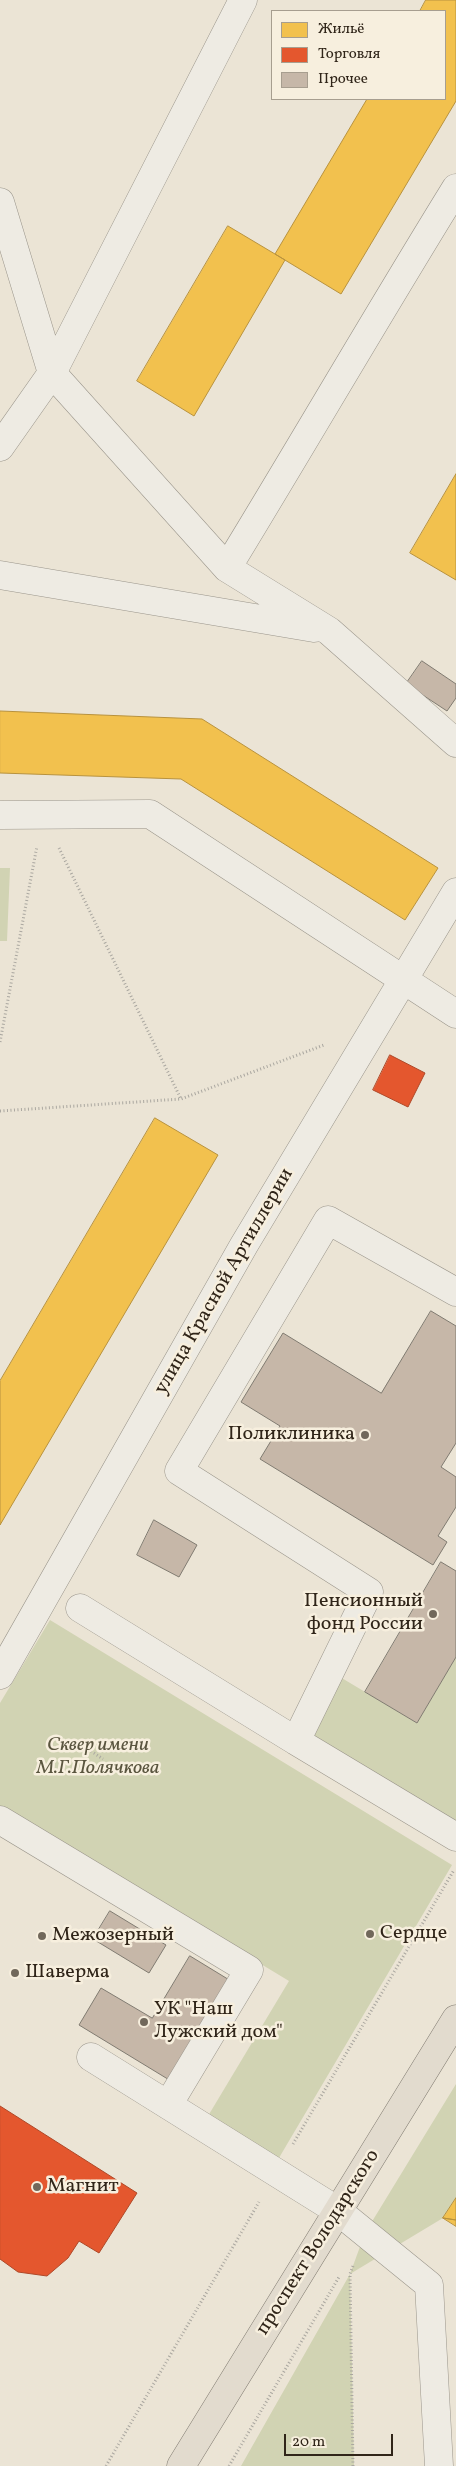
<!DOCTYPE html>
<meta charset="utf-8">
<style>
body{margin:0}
#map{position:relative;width:456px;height:2466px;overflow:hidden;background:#ebe4d5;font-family:Vollkorn,serif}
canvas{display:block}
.legend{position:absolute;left:271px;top:10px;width:175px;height:90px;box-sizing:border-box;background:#f7efde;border:1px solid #a79e8f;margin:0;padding:6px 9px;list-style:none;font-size:15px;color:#302519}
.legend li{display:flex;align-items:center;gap:10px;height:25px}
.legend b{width:25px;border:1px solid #a79e8f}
.scale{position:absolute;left:284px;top:2434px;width:109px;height:22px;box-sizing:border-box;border:2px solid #302519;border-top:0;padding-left:6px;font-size:15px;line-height:18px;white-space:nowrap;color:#302519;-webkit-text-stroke:4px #f7efde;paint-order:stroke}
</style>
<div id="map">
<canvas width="456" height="2466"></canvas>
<ul class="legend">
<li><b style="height:14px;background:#f2c14e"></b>Жильё</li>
<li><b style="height:14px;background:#e4572e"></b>Торговля</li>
<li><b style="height:14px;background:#c6b7a8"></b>Прочее</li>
</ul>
<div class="scale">20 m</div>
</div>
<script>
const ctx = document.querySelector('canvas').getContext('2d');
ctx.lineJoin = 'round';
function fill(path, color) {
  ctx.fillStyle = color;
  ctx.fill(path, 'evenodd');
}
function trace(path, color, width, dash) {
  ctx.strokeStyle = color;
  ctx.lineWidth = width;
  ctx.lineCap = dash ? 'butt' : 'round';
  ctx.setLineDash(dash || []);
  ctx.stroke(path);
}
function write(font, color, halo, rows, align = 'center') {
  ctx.font = font + ' Vollkorn,serif';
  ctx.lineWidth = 5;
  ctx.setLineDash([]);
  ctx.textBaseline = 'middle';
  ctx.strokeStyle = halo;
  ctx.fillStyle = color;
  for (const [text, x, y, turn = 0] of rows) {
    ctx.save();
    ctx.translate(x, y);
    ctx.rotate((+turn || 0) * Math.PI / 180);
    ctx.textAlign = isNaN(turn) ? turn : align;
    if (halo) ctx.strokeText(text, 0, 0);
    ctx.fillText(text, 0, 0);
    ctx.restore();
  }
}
fill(new Path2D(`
 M 0,868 L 10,868 L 7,941 L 0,941 Z
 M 50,1620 L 452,1865 L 273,2168 L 202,2126 L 289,1981 L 0,1806 L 0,1703 Z
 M 456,1657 L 456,1837 L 296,1741 L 330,1671 L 417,1723 Z
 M 456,2084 L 456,2198 L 443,2218 L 350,2274 L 354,2466 L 241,2466 L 350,2274 L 365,2233 Z`), '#d1d3b3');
const homes = new Path2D(`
 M 426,0 L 456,0 L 456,101 L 341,294 L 275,254 L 367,99 L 445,99 L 445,11 L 420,11 Z
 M 228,226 L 285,260 L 194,416 L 137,381 Z
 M 456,474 L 456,580 L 410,553 Z
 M 0,711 L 202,719 L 438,868 L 405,920 L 181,779 L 0,773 Z
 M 155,1118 L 218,1155 L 0,1525 L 0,1381 Z
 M 456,2198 L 456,2220 L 443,2218 Z
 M 443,2218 L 456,2220 L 456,2226 Z`);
fill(homes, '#f2c14e');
trace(homes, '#b8923e', 1);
const shops = new Path2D(`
 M 390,1055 L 425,1073 L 408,1107 L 373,1090 Z
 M 0,2106 L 137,2193 L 99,2253 L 79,2241 L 68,2258 L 47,2276 L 18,2272 L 0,2259 Z`);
fill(shops, '#e4572e');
trace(shops, '#ae4828', 1);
const building = new Path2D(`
 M 422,661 L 456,684 L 456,698 L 447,711 L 406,684 Z
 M 431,1311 L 456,1326 L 456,1443 L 441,1467 L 456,1477 L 456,1507 L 438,1536 L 447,1542 L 433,1565 L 260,1459 L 280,1426 L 241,1402 L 283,1333 L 381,1393 Z
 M 154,1520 L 197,1545 L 179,1577 L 137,1555 Z
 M 441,1562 L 456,1571 L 456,1657 L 417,1723 L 365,1692 Z
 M 110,1911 L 166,1945 L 149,1973 L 93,1939 Z
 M 190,1956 L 231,1981 L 171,2081 L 79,2025 L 101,1988 L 152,2018 Z`);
fill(building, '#c6b7a8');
trace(building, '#807b71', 1);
const minor = new Path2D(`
 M 0,202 L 52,373 L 227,568 L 329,631 L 456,743
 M 0,447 L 52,373 L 243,0
 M 227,568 C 304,442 378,314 456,188
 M 0,575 L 314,628
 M 0,815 L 150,814 L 456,1014
 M 456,1292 L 328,1220 L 179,1471 L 369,1592 L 296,1741 L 456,1837
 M 80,1608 L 296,1741
 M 0,1675 L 244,1245 L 456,892
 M 0,1820 L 249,1970 L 168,2105
 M 91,2057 L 338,2211 L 429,2285 L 439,2466`);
const major = new Path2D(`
 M 181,2466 L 456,2019`);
trace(minor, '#9a958b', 29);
trace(major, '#807b71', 29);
trace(new Path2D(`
 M 59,848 L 181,1099
 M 0,1042 L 37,846
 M 0,1111 L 181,1099 L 324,1045
 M 91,1751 L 103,1759
 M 399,1934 L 414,1938
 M 293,2144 L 454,1870
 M 106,2466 L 259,2202
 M 229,2466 L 339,2277
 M 353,2466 L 350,2274 L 353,2266`), '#aaa7a0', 3, [1, 2.5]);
trace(minor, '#eeebe3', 28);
trace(major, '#e2dbce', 28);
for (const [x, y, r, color] of [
 [365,1435,5,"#71685b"],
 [433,1614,5,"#71685b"],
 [370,1934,5,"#71685b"],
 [42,1936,5,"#71685b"],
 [15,1973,5,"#71685b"],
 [144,2022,5,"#71685b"],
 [37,2187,5,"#71685b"]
]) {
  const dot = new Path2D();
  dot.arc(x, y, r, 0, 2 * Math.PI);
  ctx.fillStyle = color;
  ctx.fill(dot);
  trace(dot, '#f7efde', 2);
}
write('20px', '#302519', '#f7efde', [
 ["улица Красной Артиллерии",225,1282,-60],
 ["проспект Володарского",319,2243,-58]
]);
write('20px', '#302519', '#f7efde', [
 ["Поликлиника",355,1435,"right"],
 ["Пенсионный",423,1602,"right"],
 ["фонд России",423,1625,"right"],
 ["Сердце",380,1934],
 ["Межозерный",52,1936],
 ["Шаверма",25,1973],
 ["УК \"Наш",154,2010],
 ["Лужский дом\"",154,2033],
 ["Магнит",47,2187]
], 'left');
write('italic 20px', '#5a553f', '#f7efde', [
 ["Сквер имени",98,1746],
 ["М.Г.Полячкова",98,1769]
]);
</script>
